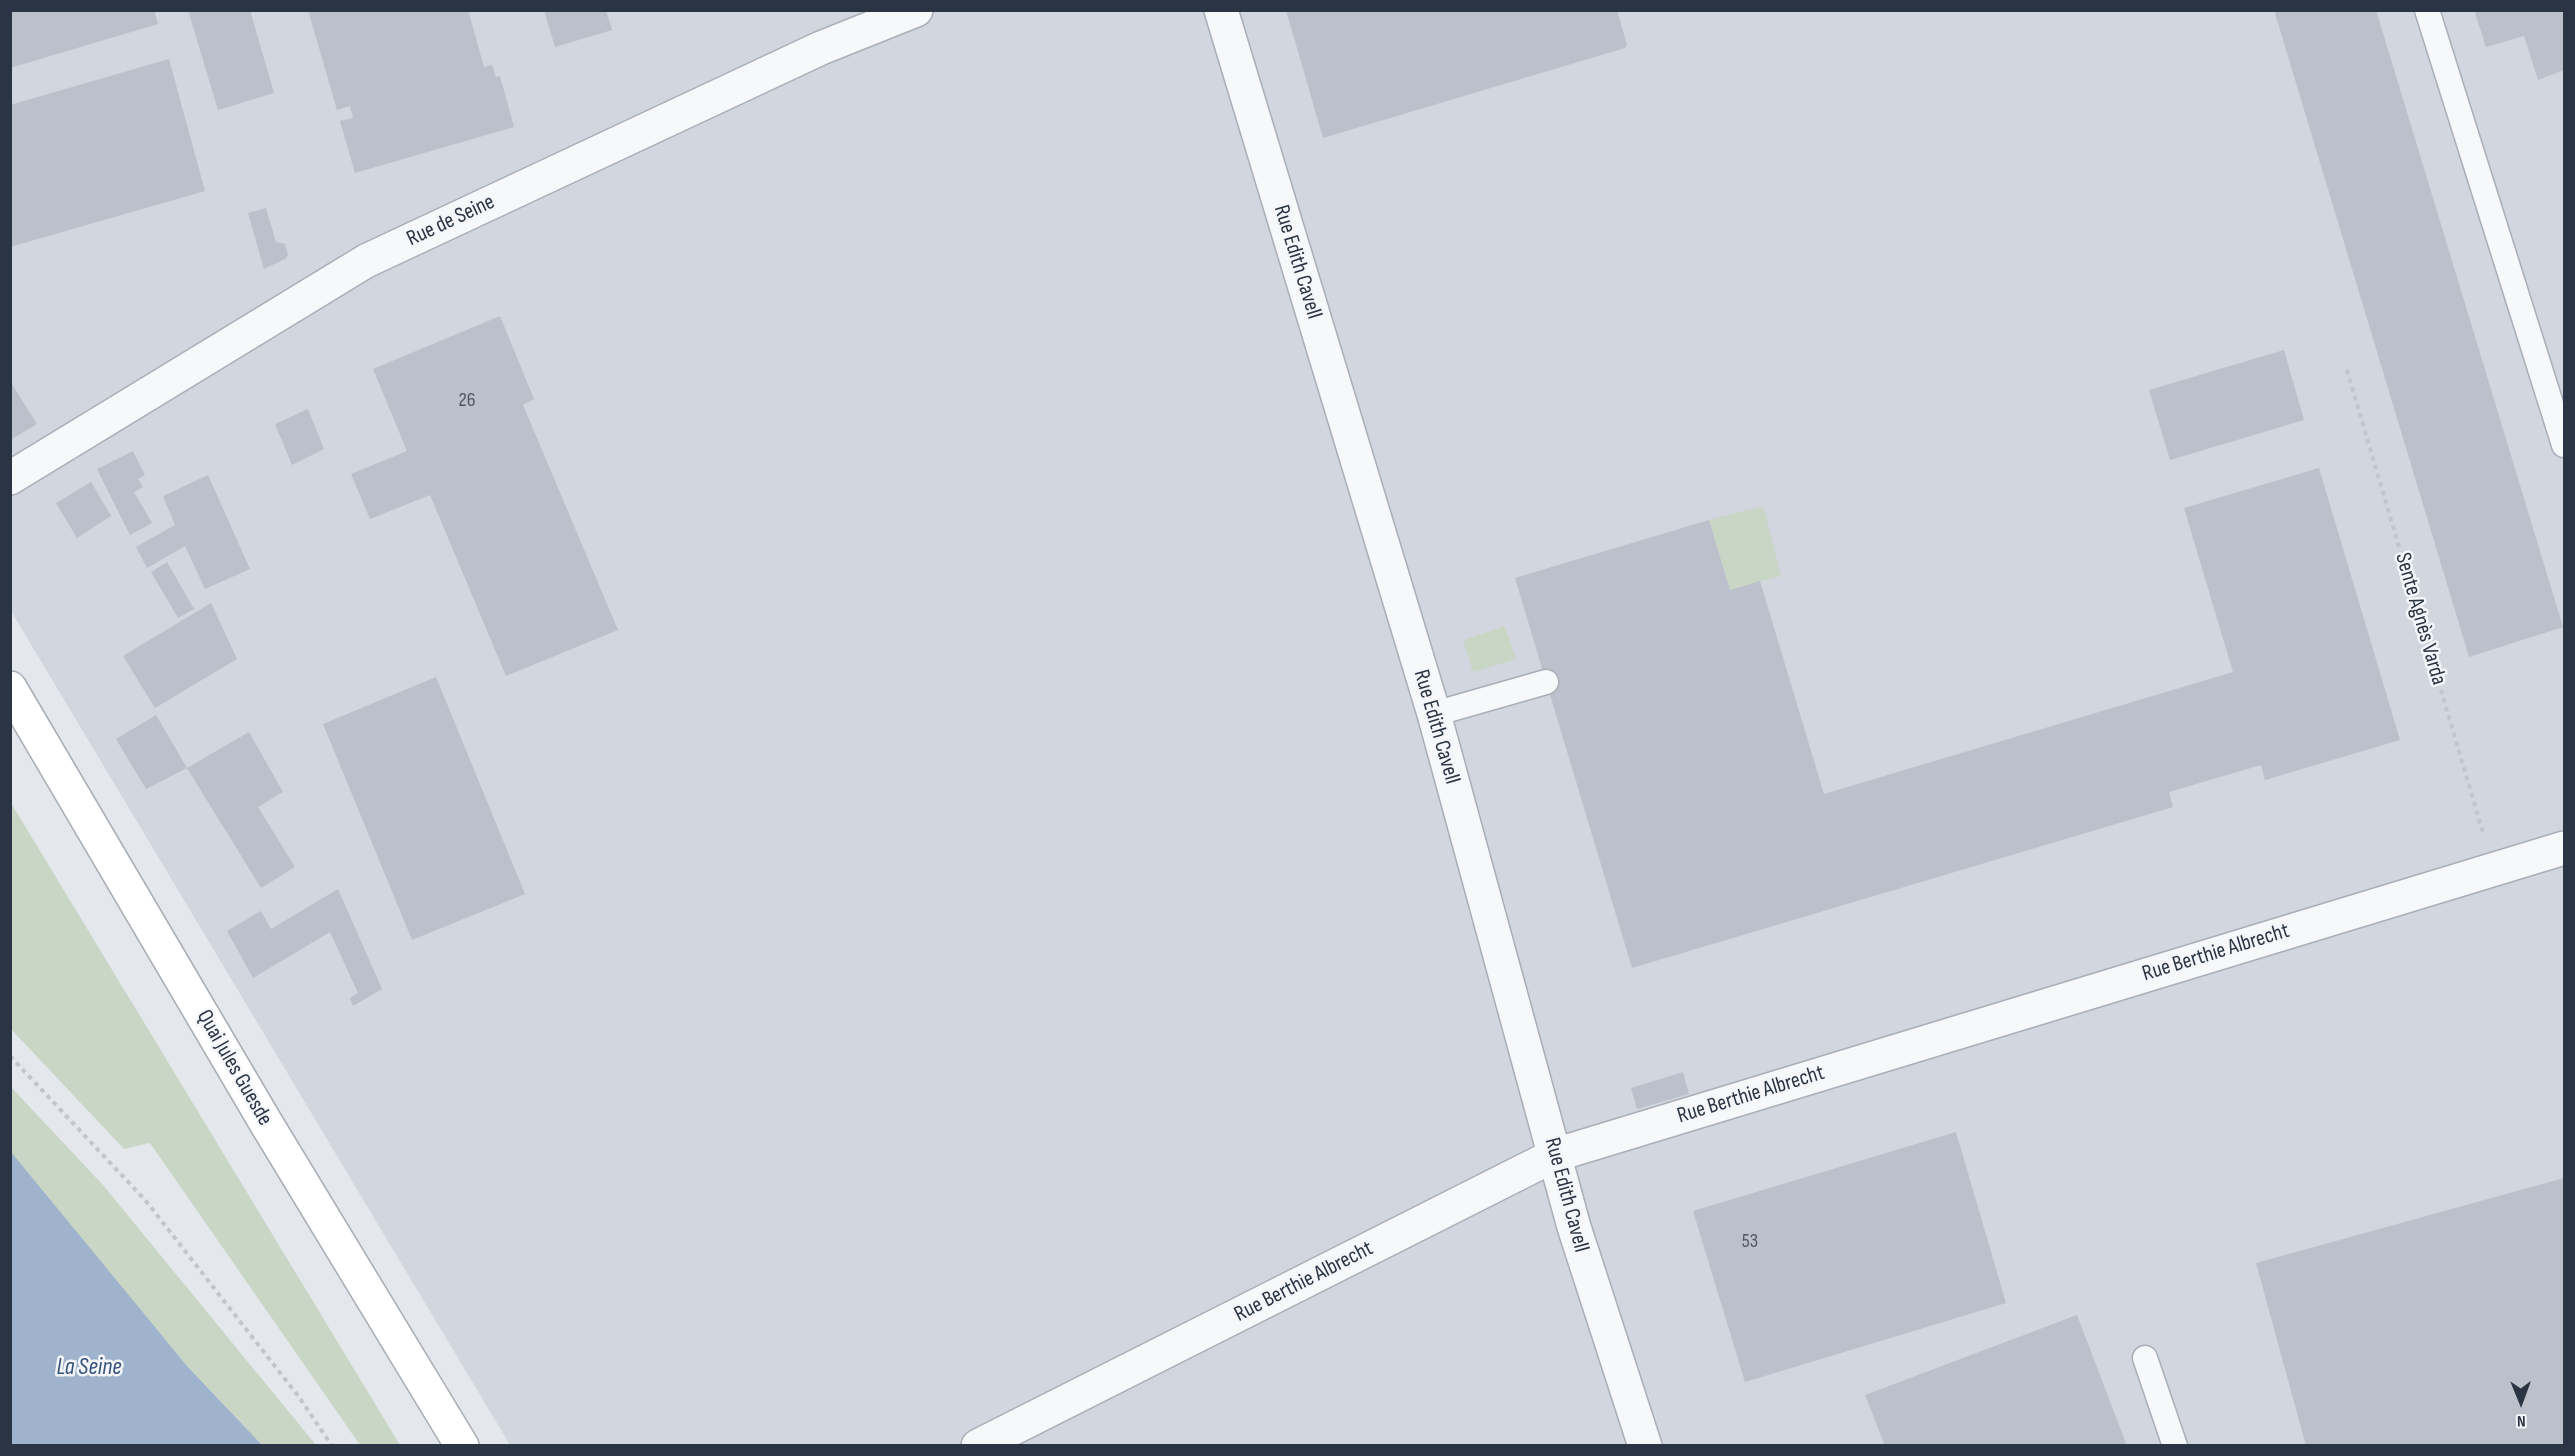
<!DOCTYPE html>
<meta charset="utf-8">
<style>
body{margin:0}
#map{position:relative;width:2575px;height:1456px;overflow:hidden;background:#e4e7ec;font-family:"Sofia Sans Condensed",sans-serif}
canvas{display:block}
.frame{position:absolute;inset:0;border:12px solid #2b3445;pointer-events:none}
.north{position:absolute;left:2491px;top:1372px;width:60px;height:60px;-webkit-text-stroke:4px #f4f6f9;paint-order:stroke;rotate:179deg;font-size:16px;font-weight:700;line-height:24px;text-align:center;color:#2b3445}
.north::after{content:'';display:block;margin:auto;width:21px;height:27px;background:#2b3445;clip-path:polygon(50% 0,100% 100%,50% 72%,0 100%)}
</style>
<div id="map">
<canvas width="2575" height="1456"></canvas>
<div class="frame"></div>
<div class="north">N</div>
</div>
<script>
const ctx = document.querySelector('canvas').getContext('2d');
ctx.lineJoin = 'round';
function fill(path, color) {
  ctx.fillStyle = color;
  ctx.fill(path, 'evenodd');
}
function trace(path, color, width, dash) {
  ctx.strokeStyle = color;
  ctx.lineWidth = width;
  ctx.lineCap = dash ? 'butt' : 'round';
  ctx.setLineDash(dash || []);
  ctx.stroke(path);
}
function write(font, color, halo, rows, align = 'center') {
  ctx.font = font + ' "Sofia Sans Condensed",sans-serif';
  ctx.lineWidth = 5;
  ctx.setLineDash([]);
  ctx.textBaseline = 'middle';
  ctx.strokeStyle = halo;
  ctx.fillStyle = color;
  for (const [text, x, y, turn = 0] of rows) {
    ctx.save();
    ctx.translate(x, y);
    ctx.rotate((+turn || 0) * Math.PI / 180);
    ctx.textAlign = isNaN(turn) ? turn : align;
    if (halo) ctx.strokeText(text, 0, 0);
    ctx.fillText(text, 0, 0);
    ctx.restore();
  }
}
fill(new Path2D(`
 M 10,11 L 2564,11 L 2564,1445 L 510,1445 L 11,611 Z`), '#d2d6de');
fill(new Path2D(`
 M 1763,506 L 1781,576 L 1730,590 L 1709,520 Z
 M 1505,626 L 1516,659 L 1473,672 L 1463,640 Z
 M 11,803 L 400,1445 L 360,1445 L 150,1143 L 124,1149 L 11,1029 Z
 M 10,1086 L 103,1185 L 316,1445 L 262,1445 L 187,1366 L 11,1159 Z`), '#c9d6c5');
fill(new Path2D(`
 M 11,1152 L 187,1366 L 262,1445 L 11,1445 Z`), '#9fb4cc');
fill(new Path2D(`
 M 10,10 L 154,10 L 158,24 L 10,68 Z
 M 188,10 L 250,10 L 274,93 L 218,110 Z
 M 308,10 L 468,10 L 484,67 L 492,65 L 496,77 L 500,76 L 514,127 L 355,173 L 340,121 L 353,118 L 350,106 L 337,110 Z
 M 544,10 L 606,10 L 612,30 L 555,47 Z
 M 1286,10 L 1617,10 L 1627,45 L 1625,48 L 1323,138 Z
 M 2274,10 L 2376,10 L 2563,627 L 2469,657 Z
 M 2474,10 L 2564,10 L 2564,70 L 2538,80 L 2524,36 L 2486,47 Z
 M 169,59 L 205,191 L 10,247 L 10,105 Z
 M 266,208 L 276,242 L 285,244 L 288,255 L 285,259 L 264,269 L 248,213 Z
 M 500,316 L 534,399 L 523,405 L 618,630 L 506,676 L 430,495 L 370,519 L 351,474 L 407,451 L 373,369 Z
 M 2284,350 L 2304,420 L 2170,460 L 2149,390 Z
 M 10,381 L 37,424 L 10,440 Z
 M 308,409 L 324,449 L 292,465 L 275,424 Z
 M 133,451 L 145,475 L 138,479 L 143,487 L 134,492 L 152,523 L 130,535 L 97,469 Z
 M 2319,468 L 2400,740 L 2265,780 L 2261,765 L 2169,792 L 2173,807 L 1632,968 L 1515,578 L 1709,520 L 1730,590 L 1760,581 L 1824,794 L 2233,672 L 2184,508 Z
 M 208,475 L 250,569 L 205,589 L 185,546 L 147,568 L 136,547 L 175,525 L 163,496 Z
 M 91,482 L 111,516 L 77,538 L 56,503 Z
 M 167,562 L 194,609 L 178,618 L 151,572 Z
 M 211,603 L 237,659 L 155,708 L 123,656 Z
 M 436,677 L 525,894 L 412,940 L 323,724 Z
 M 156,715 L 187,768 L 249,732 L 283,792 L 258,807 L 295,867 L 261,888 L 187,768 L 146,789 L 116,739 Z
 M 338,889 L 382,989 L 353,1006 L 350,998 L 358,993 L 330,932 L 253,978 L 227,931 L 261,911 L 271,929 Z
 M 1683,1072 L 1689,1094 L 1637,1109 L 1631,1088 Z
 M 1956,1132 L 2006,1303 L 1745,1382 L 1693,1211 Z
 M 2564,1178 L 2564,1446 L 2306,1446 L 2256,1263 Z
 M 2077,1315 L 2127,1446 L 1885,1446 L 1865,1395 Z`), '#bbc0ca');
const lane = new Path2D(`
 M 2427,10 L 2564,445
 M 1434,714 L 1546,682
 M 2145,1358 L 2175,1446`);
const street = new Path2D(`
 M 1221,10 L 1434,714 L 1574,1227 L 1645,1446
 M 10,478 L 366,261 L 821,48 L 916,10
 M 978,1446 L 1555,1155 L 2564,848`);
const secondary = new Path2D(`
 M 10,688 L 266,1123 L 462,1446`);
trace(lane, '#a9aeb7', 27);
trace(street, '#a9aeb7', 36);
trace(secondary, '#a9aeb7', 36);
trace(new Path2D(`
 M 2347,370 L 2483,833
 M 10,1056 L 146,1201 L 299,1397 L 332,1446`), '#c2c5cb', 4, [4.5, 4.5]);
trace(lane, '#f7f8fa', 24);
trace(street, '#f7f8fa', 33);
trace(secondary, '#fff', 33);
write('20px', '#4f5766', null, [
 ["26",467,401],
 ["53",1750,1242]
]);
write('22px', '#2b3445', '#f4f6f9', [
 ["Rue de Seine",451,221,-25],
 ["Rue Edith Cavell",1297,262,73],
 ["Sente Agnès Varda",2420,619,74],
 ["Rue Edith Cavell",1436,727,74],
 ["Rue Berthie Albrecht",2216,953,-17],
 ["Quai Jules Guesde",234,1068,60],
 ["Rue Berthie Albrecht",1751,1095,-17],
 ["Rue Edith Cavell",1566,1195,75],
 ["Rue Berthie Albrecht",1304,1282,-27]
]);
write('italic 24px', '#34527a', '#f4f6f9', [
 ["La Seine",89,1368]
]);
</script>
